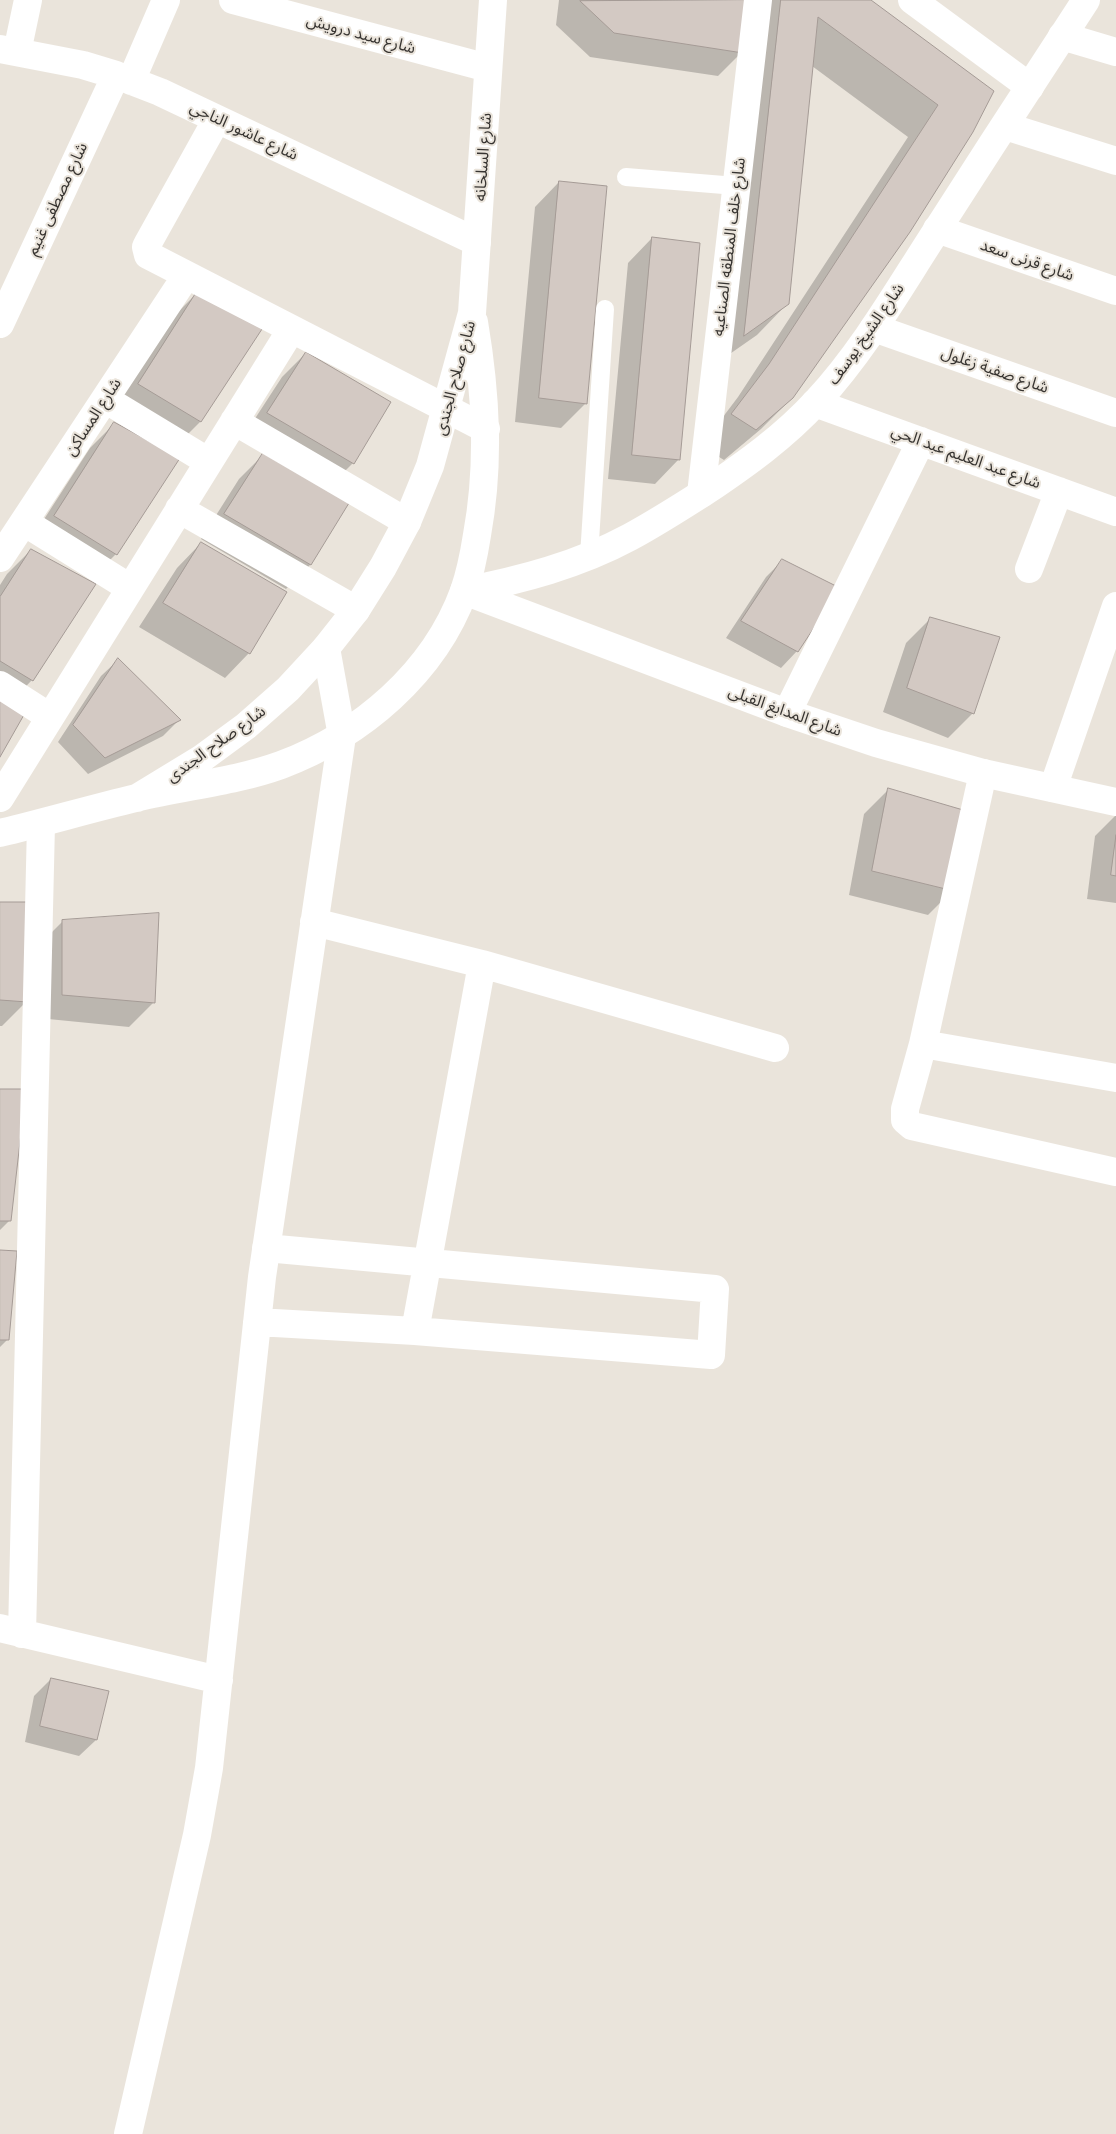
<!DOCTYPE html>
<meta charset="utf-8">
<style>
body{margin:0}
canvas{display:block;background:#eae4db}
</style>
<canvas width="1116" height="2134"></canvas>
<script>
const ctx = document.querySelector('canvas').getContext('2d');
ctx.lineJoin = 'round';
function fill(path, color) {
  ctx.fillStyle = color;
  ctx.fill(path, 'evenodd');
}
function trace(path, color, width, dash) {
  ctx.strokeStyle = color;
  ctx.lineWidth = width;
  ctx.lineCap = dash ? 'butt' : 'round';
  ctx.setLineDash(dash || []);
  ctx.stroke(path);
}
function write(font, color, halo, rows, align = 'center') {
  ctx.font = font + ' "Golos Text","Noto Sans Arabic",sans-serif';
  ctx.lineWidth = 4;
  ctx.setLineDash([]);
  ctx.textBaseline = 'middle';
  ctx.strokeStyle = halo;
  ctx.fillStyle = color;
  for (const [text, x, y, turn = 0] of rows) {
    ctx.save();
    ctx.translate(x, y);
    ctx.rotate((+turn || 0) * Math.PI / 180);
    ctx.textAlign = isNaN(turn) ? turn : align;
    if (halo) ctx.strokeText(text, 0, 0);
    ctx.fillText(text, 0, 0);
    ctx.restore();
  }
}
fill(new Path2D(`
 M 559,0 L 745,0 L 742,52 L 718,76 L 590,57 L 556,25 Z
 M 754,0 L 869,0 L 992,91 L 793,397 L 761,429 L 724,460 L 701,446 L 738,397 L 908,137 L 812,66 L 788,303 L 757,335 L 714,365 Z
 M 559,182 L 586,403 L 561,428 L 515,422 L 535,207 Z
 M 652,238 L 679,459 L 655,484 L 608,479 L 628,263 Z
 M 198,292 L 262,326 L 200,422 L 176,446 L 115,408 L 174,316 Z
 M 306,353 L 353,463 L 329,487 L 243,437 L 282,377 Z
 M 114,424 L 178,459 L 116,554 L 92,578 L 30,541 L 90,448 Z
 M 263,455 L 347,504 L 310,565 L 286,589 L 201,539 L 239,479 Z
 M 201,543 L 249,653 L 225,678 L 139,627 L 177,568 Z
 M 31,550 L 32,680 L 8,705 L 0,755 L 0,585 L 7,574 Z
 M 782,561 L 797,651 L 781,668 L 726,638 L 766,577 Z
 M 930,619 L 973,713 L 948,738 L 883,712 L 906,643 Z
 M 118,660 L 179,720 L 163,736 L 88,774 L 58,742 L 101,676 Z
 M 888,790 L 952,891 L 928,915 L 849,895 L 864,814 Z
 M 1116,815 L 1116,903 L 1087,899 L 1095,836 Z
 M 0,903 L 26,1002 L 2,1026 L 0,1026 Z
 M 62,922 L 153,1003 L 129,1027 L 38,1018 L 38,946 Z
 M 0,1090 L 10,1220 L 0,1230 Z
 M 0,1251 L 7,1340 L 0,1347 Z
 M 51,1679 L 96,1740 L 79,1756 L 25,1742 L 34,1696 Z`), '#0003');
const building = new Path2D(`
 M 746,0 L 743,53 L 614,33 L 580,1 Z
 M 781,0 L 871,0 L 994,91 L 973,132 L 910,232 L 833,341 L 793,398 L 756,430 L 731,414 L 769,364 L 938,105 L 818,17 L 789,304 L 744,336 Z
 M 559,181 L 607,186 L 587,404 L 539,398 Z
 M 652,237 L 700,243 L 680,460 L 632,455 Z
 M 198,290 L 264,326 L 201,422 L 138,384 Z
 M 306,352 L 391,402 L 354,464 L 267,413 Z
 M 114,422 L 180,458 L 117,555 L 54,516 Z
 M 263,453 L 349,503 L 311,565 L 224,514 Z
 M 201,542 L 287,592 L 250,654 L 163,603 Z
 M 31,549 L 96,584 L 33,681 L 0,661 L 0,597 Z
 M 782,559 L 840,588 L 798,652 L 741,621 Z
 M 930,617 L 1000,637 L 974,714 L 907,688 Z
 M 118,658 L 181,720 L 105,758 L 73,725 Z
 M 0,699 L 25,713 L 0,757 Z
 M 888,788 L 970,812 L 954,891 L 872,871 Z
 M 1116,835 L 1116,876 L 1111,875 Z
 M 0,902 L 27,902 L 27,1002 L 0,1000 Z
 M 159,913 L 155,1003 L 62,995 L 62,920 Z
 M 0,1089 L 26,1089 L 11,1221 L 0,1221 Z
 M 0,1250 L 17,1251 L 9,1340 L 0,1340 Z
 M 51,1678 L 109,1691 L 97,1740 L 40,1726 Z`);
fill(building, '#d3c9c3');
trace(building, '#a59b96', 1);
trace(new Path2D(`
 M 626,177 L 736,186
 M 589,556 L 605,309`), '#fff', 18);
trace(new Path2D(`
 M 233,0 L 488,68
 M 912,0 L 1030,87
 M 1062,36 L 1116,52
 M 0,49 L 83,65 L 116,75 L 160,92 L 477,242
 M 17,52 L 28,0
 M 131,81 L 166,0
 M 217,119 L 148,243 L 146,247 L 148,255 L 486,429
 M 1005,126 L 1116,161
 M 937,229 L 1116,291
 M 0,324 L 116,75
 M 874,328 L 1116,413
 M 105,399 L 209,462
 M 815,403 L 1116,512
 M 234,421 L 407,522
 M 701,494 L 758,0
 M 179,509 L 356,610
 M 24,522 L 130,588
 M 0,558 L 186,276
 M 1029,569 L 1059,491
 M 0,685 L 50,717
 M 787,713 L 921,441
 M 983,773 L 923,1044 L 905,1109 L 905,1120 L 912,1126 L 1116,1172
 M 1053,788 L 1116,606
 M 0,798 L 291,330
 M 314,922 L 482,964 L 775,1048
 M 923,1044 L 1116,1078
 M 257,1322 L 415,1331 L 711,1355 L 715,1289 L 266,1248
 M 415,1331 L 482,964
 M 0,1628 L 219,1680
 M 22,1634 L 41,824
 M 128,2134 L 197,1835 L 209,1768 L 262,1277 L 342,736 L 326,648`), '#fff', 28);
trace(new Path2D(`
 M 464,591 C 521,580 578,565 630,537 C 656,523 681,507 706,491 C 746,464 784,437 817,401 C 864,350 898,290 935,233 C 985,155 1035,78 1086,0
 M 464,591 L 787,713 L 876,743 L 983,773 L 1116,802`), '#fff', 28);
trace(new Path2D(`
 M 137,798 L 201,759 L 246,726 L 288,689 L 326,648 L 356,610 L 383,567 L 407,522 L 430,466 L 472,313 L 493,0
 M 0,833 C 46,822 90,809 136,798 C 184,786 234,782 281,765 C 361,735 434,673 464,591 C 470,574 474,554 477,535 C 490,463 486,394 474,322`), '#fff', 28);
write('16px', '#373431', '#eae4db', [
 ["شارع سيد درويش",361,34,15],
 ["شارع عاشور الناجي",244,131,25],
 ["شارع السلخانه",483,157,-86],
 ["شارع مصطفى غنيم",57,199,-65],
 ["شارع خلف المنطقه الصناعيه",729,247,-83],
 ["شارع قرنى سعد",1027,260,19],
 ["شارع الشيخ يوسف",866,334,-55],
 ["شارع صفية زغلول",995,370,19],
 ["شارع صلاح الجندى",455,378,-75],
 ["شارع المساكن",93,417,-57],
 ["شارع عبد العليم عبد الحي",966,457,20],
 ["شارع المدابغ القبلى",785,711,20],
 ["شارع صلاح الجندى",216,744,-36]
]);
</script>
